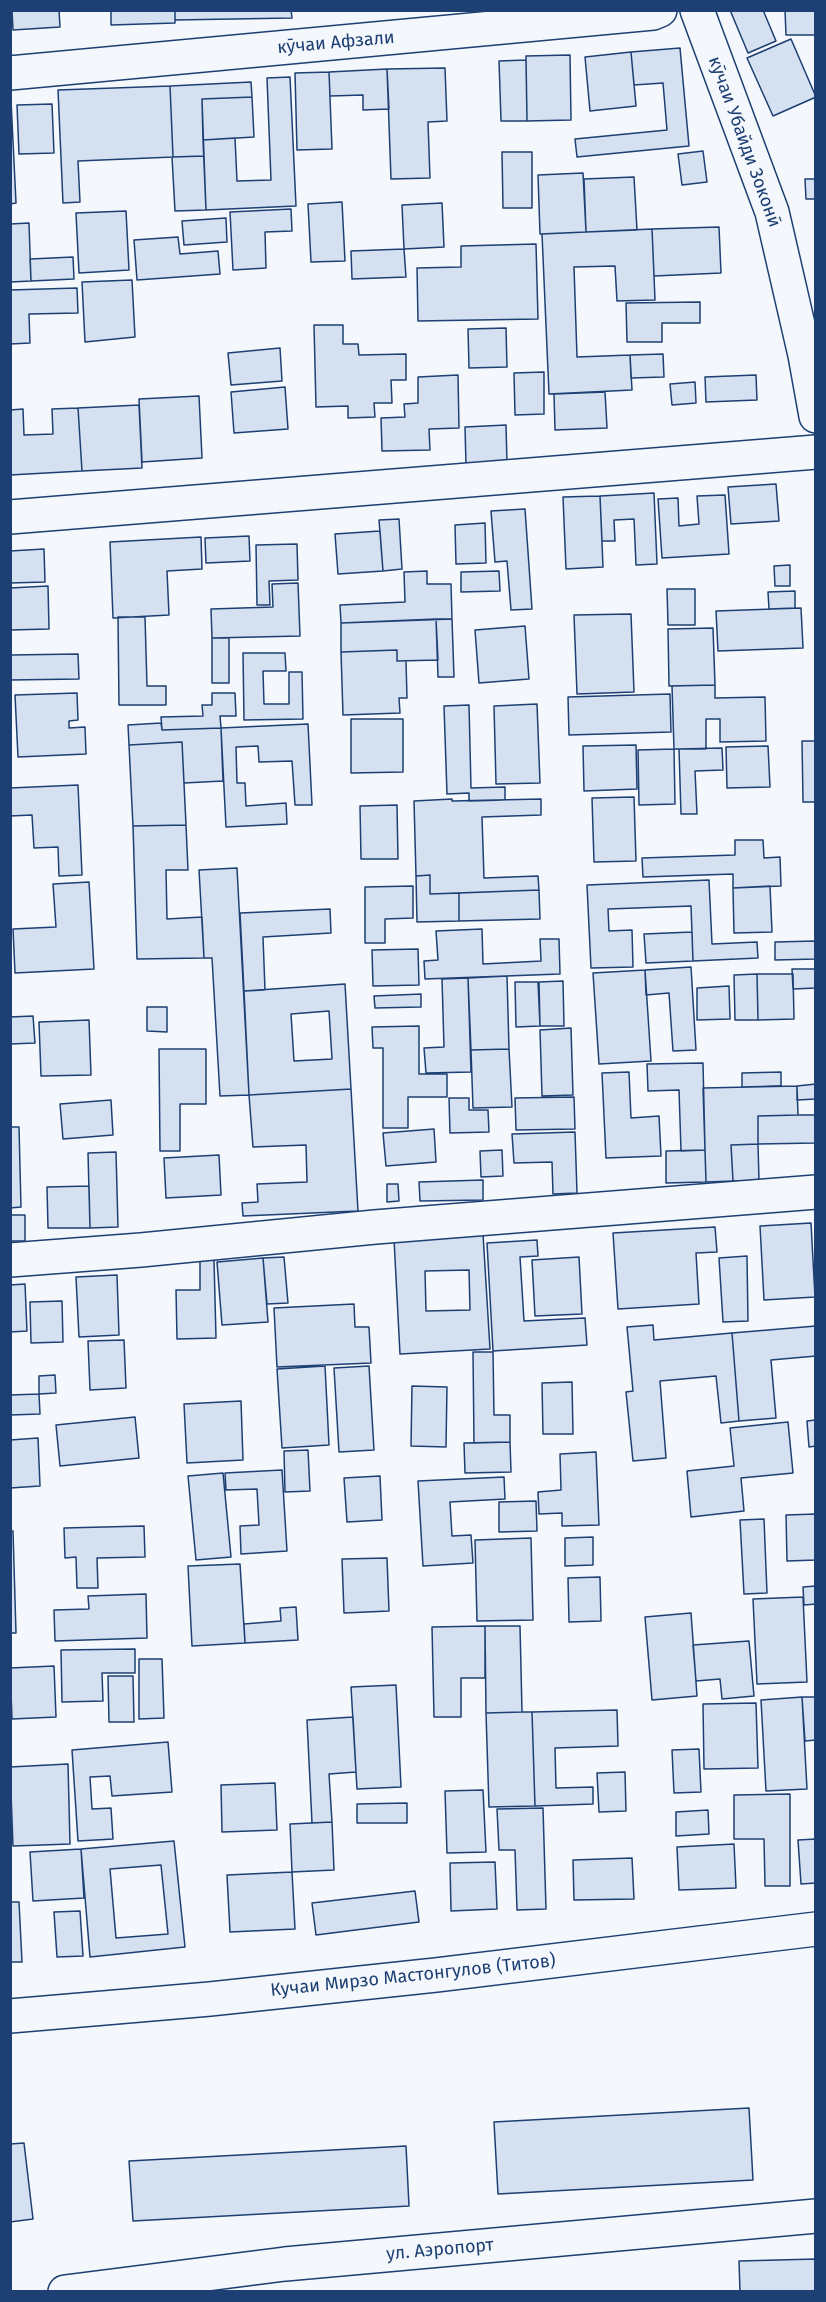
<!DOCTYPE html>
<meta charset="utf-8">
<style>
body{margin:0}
#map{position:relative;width:826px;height:2302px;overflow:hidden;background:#f4f7fb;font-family:"Fira Sans",sans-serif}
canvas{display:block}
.frame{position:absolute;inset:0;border:12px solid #1d3f73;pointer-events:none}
</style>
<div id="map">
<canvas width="826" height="2302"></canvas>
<div class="frame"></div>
</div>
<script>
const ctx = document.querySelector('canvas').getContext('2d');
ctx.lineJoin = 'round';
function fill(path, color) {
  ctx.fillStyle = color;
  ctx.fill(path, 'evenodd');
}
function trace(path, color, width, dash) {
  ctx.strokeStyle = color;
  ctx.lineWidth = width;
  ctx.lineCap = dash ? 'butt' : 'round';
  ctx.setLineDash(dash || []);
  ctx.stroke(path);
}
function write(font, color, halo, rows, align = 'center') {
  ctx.font = font + ' "Fira Sans",sans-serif';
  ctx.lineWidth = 4.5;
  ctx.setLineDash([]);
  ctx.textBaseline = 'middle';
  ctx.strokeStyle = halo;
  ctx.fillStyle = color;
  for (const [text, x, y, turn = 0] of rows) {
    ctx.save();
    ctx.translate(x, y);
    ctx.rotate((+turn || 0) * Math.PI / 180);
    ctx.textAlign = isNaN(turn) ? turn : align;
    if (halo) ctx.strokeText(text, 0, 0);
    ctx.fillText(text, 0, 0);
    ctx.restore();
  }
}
const building = new Path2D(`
 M 12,10 L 59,10 L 60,27 L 13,30 Z
 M 111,10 L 175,10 L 175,23 L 111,25 Z
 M 175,10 L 291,10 L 292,18 L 175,20 Z
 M 730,10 L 763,10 L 776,41 L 748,53 Z
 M 785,10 L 816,10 L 816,35 L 786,35 Z
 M 791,39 L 816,97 L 773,116 L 747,58 Z
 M 680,48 L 689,146 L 577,157 L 575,139 L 667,130 L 663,83 L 634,85 L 631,52 Z
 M 631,52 L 636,106 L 590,111 L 585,57 Z
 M 570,55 L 571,120 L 527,121 L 526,56 Z
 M 526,60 L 527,121 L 501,121 L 499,61 Z
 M 445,68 L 447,121 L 428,122 L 430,178 L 391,179 L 387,69 Z
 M 387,69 L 389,109 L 363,110 L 363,95 L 330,96 L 329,72 Z
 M 329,72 L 332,149 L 297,150 L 295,73 Z
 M 290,77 L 296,206 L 206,210 L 203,140 L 235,138 L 237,181 L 271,180 L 267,78 Z
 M 251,82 L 252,97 L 202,99 L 204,156 L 173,157 L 170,86 Z
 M 170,86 L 173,157 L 78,161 L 80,202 L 63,203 L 58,90 Z
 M 252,97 L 254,137 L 203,140 L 202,99 Z
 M 11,100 L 16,203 L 10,204 L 10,100 Z
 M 52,104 L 54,153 L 19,154 L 17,105 Z
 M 703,151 L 707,182 L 682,185 L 678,154 Z
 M 502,152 L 532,152 L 532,208 L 503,208 Z
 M 204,156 L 206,210 L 175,211 L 172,157 Z
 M 583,173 L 586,232 L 540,234 L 538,175 Z
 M 634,177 L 637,230 L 586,232 L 584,179 Z
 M 805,179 L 816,179 L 816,199 L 806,199 Z
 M 342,202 L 345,261 L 311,262 L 308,204 Z
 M 442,203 L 444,247 L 404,249 L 402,205 Z
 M 291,209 L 292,231 L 265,232 L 266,268 L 233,270 L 230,212 Z
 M 126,211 L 129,270 L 79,273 L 76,213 Z
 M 226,218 L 227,242 L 184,245 L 182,221 Z
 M 29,223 L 31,281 L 10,282 L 10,224 Z
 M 719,227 L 721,273 L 654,276 L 652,229 Z
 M 652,229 L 655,300 L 617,301 L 615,266 L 574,267 L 577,357 L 630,355 L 632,390 L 549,394 L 542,234 Z
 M 178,237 L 180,254 L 218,251 L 220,274 L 137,280 L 134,240 Z
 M 536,244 L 538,319 L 418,321 L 417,268 L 461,267 L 461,246 Z
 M 404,249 L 406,277 L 352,279 L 351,251 Z
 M 73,257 L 74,279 L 31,281 L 30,259 Z
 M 132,280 L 135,337 L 85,342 L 82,282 Z
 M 77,288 L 78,313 L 29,314 L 30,343 L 10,344 L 10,290 Z
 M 700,302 L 700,323 L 662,323 L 662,342 L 627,342 L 626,303 Z
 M 314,325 L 343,325 L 343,344 L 358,344 L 359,355 L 406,354 L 406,380 L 391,380 L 392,403 L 374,403 L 375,417 L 348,418 L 348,406 L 316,407 Z
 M 506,328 L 507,367 L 469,368 L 468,329 Z
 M 280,348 L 282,381 L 231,385 L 228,353 Z
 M 663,354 L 664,377 L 631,378 L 630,355 Z
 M 544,372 L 544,414 L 515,415 L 514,373 Z
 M 458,375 L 459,428 L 429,429 L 430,450 L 382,451 L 381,418 L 405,417 L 404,404 L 418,403 L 418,377 Z
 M 756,375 L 757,400 L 706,402 L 705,377 Z
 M 695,382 L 696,403 L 672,405 L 670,384 Z
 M 285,387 L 288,429 L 234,433 L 231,392 Z
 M 605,392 L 607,428 L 555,430 L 554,394 Z
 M 199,396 L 202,458 L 142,462 L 139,399 Z
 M 139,405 L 142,468 L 82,471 L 78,408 Z
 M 78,408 L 82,471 L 10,475 L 10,410 L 23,409 L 24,435 L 53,434 L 52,409 Z
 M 506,425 L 507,463 L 466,465 L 465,427 Z
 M 776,484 L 779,521 L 731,524 L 728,487 Z
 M 654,493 L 657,564 L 636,565 L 634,519 L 614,520 L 615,541 L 602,541 L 600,496 Z
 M 725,495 L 729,554 L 662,558 L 658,499 L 678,498 L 679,526 L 699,524 L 697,496 Z
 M 600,496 L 603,567 L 566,569 L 563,497 Z
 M 525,509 L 532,609 L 511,610 L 507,561 L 495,562 L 491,511 Z
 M 399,519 L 402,569 L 383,571 L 379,520 Z
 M 485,523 L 486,563 L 456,564 L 455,525 Z
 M 380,531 L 383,571 L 338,574 L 335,534 Z
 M 249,536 L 250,561 L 206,563 L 205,538 Z
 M 201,537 L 202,569 L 167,571 L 169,615 L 113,618 L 110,542 Z
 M 297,544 L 298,580 L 269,581 L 270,605 L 257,605 L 256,545 Z
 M 44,549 L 45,582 L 10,583 L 10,551 Z
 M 790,565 L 790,586 L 775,586 L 774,566 Z
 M 427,571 L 427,584 L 451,584 L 452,619 L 341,623 L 340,605 L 405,602 L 404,572 Z
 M 499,571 L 500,591 L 461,592 L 461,572 Z
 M 298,583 L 300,636 L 212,638 L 211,609 L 273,607 L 272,584 Z
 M 48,586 L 49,629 L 10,630 L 10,588 Z
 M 667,589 L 695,589 L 695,625 L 668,625 Z
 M 795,591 L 795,608 L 769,609 L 768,592 Z
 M 801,608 L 803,648 L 718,651 L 716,611 Z
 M 631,614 L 634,692 L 577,694 L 574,615 Z
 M 118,617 L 145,617 L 147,686 L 166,686 L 166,705 L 119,705 Z
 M 436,619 L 452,619 L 454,677 L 438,677 Z
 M 436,619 L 438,660 L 397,661 L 397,650 L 341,652 L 341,623 Z
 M 525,626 L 529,679 L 479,683 L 475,630 Z
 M 713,628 L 715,685 L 669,686 L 668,629 Z
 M 212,638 L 229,638 L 229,683 L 212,683 Z
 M 397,650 L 397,661 L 406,661 L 407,698 L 399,698 L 400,713 L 343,715 L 341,652 Z
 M 243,653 L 285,653 L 286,671 L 263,671 L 264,704 L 289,704 L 289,672 L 302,672 L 303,719 L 244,720 Z
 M 78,654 L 79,679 L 10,680 L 10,655 Z
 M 715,685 L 715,698 L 765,697 L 766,741 L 720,742 L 720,719 L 706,719 L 706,749 L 674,749 L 672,686 Z
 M 77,693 L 78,720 L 69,721 L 69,728 L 85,727 L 86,754 L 18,757 L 15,695 Z
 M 212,693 L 235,693 L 236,716 L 220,716 L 221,728 L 162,730 L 161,717 L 203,716 L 202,705 L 212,705 Z
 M 670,694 L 671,732 L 569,735 L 568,697 Z
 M 537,704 L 540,783 L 496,784 L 494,706 Z
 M 469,705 L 471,788 L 505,787 L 505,800 L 469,801 L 469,793 L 447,794 L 444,706 Z
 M 351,719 L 403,719 L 403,772 L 351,773 Z
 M 161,723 L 162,730 L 221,728 L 223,781 L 184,783 L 182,742 L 129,745 L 128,725 Z
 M 308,724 L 312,805 L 295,805 L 292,761 L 259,762 L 258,746 L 236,747 L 237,783 L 245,783 L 246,806 L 286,803 L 287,824 L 226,827 L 221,728 Z
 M 802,741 L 816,741 L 816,802 L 803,802 Z
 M 182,742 L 186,825 L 133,826 L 129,745 Z
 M 636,745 L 637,789 L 584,791 L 583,746 Z
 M 768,746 L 770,787 L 727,788 L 726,747 Z
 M 722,748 L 723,770 L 695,771 L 697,814 L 681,814 L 679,749 Z
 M 674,749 L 675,804 L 639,805 L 638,750 Z
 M 78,785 L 82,875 L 59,876 L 58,847 L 34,848 L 32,815 L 10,816 L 10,788 Z
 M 634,797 L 636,861 L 594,862 L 592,798 Z
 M 452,799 L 452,801 L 541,799 L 541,815 L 482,817 L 484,878 L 538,876 L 539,890 L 430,894 L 430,875 L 416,876 L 414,801 Z
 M 397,805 L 398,859 L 361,859 L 360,806 Z
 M 186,825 L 188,870 L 166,870 L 167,919 L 202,917 L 204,958 L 137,959 L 133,826 Z
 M 735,840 L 763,840 L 764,858 L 780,857 L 781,886 L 733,888 L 733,874 L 643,877 L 642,858 L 735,855 Z
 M 237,868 L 249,1095 L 220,1096 L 212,958 L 204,958 L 199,870 Z
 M 430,875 L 430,894 L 459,893 L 459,921 L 417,922 L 416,876 Z
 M 709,880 L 712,944 L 757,942 L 758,958 L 693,961 L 691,906 L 608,909 L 609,931 L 632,930 L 633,967 L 591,968 L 587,885 Z
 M 89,882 L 94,969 L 15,973 L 13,929 L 56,927 L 53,884 Z
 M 413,886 L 413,918 L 385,919 L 385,943 L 365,943 L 365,887 Z
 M 770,886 L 772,932 L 734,933 L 733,888 Z
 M 539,890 L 540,919 L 459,921 L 459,893 Z
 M 330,909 L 331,933 L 263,937 L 265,990 L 244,991 L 240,913 Z
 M 482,929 L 483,964 L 541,961 L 540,939 L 559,939 L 560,974 L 425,979 L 424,961 L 438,960 L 436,931 Z
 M 692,932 L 693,961 L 646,963 L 644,934 Z
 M 816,941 L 816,959 L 775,960 L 775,942 Z
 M 418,949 L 419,985 L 373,986 L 372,950 Z
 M 691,967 L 696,1050 L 673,1051 L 669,993 L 646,995 L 645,970 Z
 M 792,969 L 816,969 L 816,988 L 793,989 Z
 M 645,970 L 651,1061 L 599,1064 L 593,973 Z
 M 757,974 L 793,974 L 794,1019 L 758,1020 Z
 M 757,974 L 758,1020 L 735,1020 L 734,975 Z
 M 507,976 L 509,1049 L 471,1050 L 468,978 Z
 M 468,978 L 471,1072 L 426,1073 L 424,1048 L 444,1047 L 442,979 Z
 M 563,981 L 564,1026 L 540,1026 L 539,982 Z
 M 515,982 L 538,982 L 540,1026 L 516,1027 Z
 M 345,984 L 351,1089 L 249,1095 L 244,991 ZM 329,1011 L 332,1059 L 294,1061 L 291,1014 Z
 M 729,986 L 730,1019 L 697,1020 L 697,988 Z
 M 421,994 L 421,1007 L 375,1008 L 374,996 Z
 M 147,1007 L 167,1007 L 167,1032 L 147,1031 Z
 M 33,1016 L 35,1043 L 10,1044 L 10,1017 Z
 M 89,1020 L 91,1075 L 41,1076 L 39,1022 Z
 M 419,1026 L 419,1074 L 447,1074 L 447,1097 L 408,1097 L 408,1128 L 383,1128 L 383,1048 L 373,1048 L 372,1027 Z
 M 571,1028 L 573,1095 L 542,1096 L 540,1030 Z
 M 159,1049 L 206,1049 L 206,1104 L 180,1104 L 180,1151 L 160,1151 Z
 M 509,1049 L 512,1107 L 473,1108 L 471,1050 Z
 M 703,1063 L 705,1150 L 681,1151 L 679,1090 L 648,1091 L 647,1064 Z
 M 629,1072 L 631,1118 L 659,1116 L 661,1156 L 606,1158 L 602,1073 Z
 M 781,1072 L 781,1086 L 742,1087 L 742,1073 Z
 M 816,1084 L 816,1099 L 797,1100 L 797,1086 Z
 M 797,1086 L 798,1115 L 758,1116 L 758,1144 L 731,1145 L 733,1181 L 706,1182 L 703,1088 Z
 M 351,1089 L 358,1211 L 243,1216 L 242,1203 L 258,1202 L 257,1184 L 307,1182 L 306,1145 L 253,1147 L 249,1095 Z
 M 574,1097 L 575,1129 L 516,1130 L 515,1098 Z
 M 449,1098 L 469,1098 L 469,1110 L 488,1110 L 489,1132 L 450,1133 Z
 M 111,1100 L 113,1135 L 63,1139 L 60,1104 Z
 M 798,1115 L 816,1115 L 816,1143 L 758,1144 L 758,1116 Z
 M 10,1127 L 19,1127 L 21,1207 L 10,1208 Z
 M 434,1129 L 436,1162 L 386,1166 L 383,1133 Z
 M 575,1132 L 577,1193 L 553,1194 L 552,1162 L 514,1163 L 512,1134 Z
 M 758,1144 L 759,1181 L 733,1181 L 731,1145 Z
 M 502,1150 L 503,1176 L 481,1177 L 480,1151 Z
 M 705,1150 L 706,1182 L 666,1183 L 666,1151 Z
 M 116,1152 L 118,1227 L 90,1228 L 88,1153 Z
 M 219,1155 L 221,1195 L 166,1198 L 164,1158 Z
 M 483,1180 L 483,1200 L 420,1201 L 419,1182 Z
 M 387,1184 L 398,1184 L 399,1201 L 387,1202 Z
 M 89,1186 L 90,1228 L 48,1228 L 47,1187 Z
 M 10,1215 L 25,1215 L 25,1241 L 10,1241 Z
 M 811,1223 L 815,1297 L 764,1300 L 760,1226 Z
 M 715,1227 L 717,1252 L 696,1253 L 699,1304 L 618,1309 L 613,1233 Z
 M 483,1234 L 490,1349 L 400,1354 L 394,1239 ZM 469,1270 L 470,1310 L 426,1311 L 425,1271 Z
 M 537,1240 L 538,1256 L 520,1257 L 524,1321 L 585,1318 L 587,1345 L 493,1351 L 487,1243 Z
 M 747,1256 L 748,1321 L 723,1322 L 719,1258 Z
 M 284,1257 L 288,1303 L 267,1304 L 263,1258 Z
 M 579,1257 L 582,1314 L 535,1316 L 532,1260 Z
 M 263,1258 L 268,1322 L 222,1325 L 217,1262 Z
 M 200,1260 L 214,1260 L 216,1338 L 177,1339 L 176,1290 L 200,1290 Z
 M 117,1275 L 119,1335 L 79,1337 L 76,1277 Z
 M 25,1284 L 27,1331 L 10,1332 L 10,1285 Z
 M 62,1301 L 63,1342 L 31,1343 L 30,1302 Z
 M 354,1304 L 355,1327 L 369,1327 L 371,1363 L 277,1367 L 274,1308 Z
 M 653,1325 L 654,1340 L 732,1333 L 739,1421 L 721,1423 L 716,1376 L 660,1381 L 666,1458 L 633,1461 L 626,1392 L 633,1391 L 627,1327 Z
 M 816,1326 L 816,1356 L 771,1360 L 776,1418 L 739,1421 L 732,1333 Z
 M 124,1340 L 126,1388 L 90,1390 L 88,1341 Z
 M 473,1352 L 493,1352 L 494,1415 L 510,1415 L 510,1442 L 474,1443 Z
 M 325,1366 L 329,1445 L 282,1448 L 277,1369 Z
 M 369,1366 L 374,1450 L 339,1452 L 334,1368 Z
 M 55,1375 L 56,1393 L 39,1394 L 39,1376 Z
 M 572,1382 L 573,1434 L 543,1434 L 542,1383 Z
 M 412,1386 L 447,1387 L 446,1447 L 411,1446 Z
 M 39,1394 L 40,1414 L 10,1415 L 10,1395 Z
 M 241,1401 L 243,1460 L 187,1463 L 184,1404 Z
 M 135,1417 L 139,1458 L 60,1466 L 56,1425 Z
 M 816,1420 L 816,1446 L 809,1447 L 807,1421 Z
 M 788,1422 L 793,1473 L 741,1478 L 744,1511 L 691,1517 L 687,1471 L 734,1466 L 730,1428 Z
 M 38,1438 L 40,1486 L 10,1488 L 10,1440 Z
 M 510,1442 L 511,1472 L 465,1473 L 464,1443 Z
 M 308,1450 L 310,1491 L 285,1492 L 284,1451 Z
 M 596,1452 L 599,1525 L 562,1526 L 562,1513 L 539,1514 L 538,1492 L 561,1490 L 560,1454 Z
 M 282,1470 L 287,1551 L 241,1554 L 240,1526 L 259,1525 L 257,1489 L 226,1490 L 225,1473 Z
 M 223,1473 L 231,1557 L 196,1560 L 188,1476 Z
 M 380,1476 L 382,1520 L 347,1522 L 344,1478 Z
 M 504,1477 L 505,1499 L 450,1502 L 452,1536 L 471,1535 L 473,1563 L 423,1566 L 418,1481 Z
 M 536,1501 L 537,1531 L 499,1532 L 499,1502 Z
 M 816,1514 L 816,1560 L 787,1561 L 786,1515 Z
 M 764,1519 L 767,1593 L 744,1594 L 740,1520 Z
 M 144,1526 L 145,1557 L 97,1558 L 98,1588 L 77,1588 L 76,1557 L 65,1558 L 64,1528 Z
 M 10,1531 L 13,1531 L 16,1633 L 10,1633 Z
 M 593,1537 L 593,1565 L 565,1566 L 565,1538 Z
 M 531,1538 L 533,1620 L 477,1621 L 475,1540 Z
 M 387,1558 L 389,1611 L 344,1613 L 342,1559 Z
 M 240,1564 L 245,1643 L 192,1646 L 188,1566 Z
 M 600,1577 L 601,1621 L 569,1622 L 568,1578 Z
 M 816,1586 L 816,1604 L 804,1605 L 803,1587 Z
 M 146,1594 L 147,1638 L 55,1641 L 54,1610 L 89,1609 L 88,1596 Z
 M 803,1597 L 807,1682 L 757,1684 L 753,1599 Z
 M 296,1607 L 298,1640 L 245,1643 L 244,1624 L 281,1621 L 280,1608 Z
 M 691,1613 L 697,1696 L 652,1700 L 645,1617 Z
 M 485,1626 L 485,1678 L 461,1678 L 461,1717 L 434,1717 L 432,1627 Z
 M 485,1626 L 520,1626 L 522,1712 L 486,1713 Z
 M 749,1641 L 754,1696 L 722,1699 L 720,1679 L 696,1681 L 693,1645 Z
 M 135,1649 L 135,1673 L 102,1673 L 103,1701 L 62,1702 L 61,1650 Z
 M 139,1659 L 162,1659 L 164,1718 L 139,1719 Z
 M 54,1666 L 56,1717 L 12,1719 L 10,1668 Z
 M 108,1676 L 133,1676 L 134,1722 L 109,1722 Z
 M 396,1685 L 401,1787 L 357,1789 L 351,1687 Z
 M 802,1697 L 816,1697 L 816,1740 L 805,1741 Z
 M 802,1697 L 807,1789 L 766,1791 L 761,1700 Z
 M 756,1703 L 758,1768 L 704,1769 L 703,1704 Z
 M 617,1710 L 618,1746 L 555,1748 L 556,1788 L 593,1787 L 593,1804 L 535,1806 L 532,1712 Z
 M 522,1712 L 532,1712 L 535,1806 L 489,1807 L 486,1713 Z
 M 353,1717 L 356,1772 L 329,1774 L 332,1822 L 312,1823 L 307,1720 Z
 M 168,1742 L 172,1792 L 112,1796 L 110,1776 L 90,1777 L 92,1809 L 111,1808 L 113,1839 L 78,1841 L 72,1750 Z
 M 699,1749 L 701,1792 L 674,1793 L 672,1750 Z
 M 68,1764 L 70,1844 L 13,1846 L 10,1767 Z
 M 625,1772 L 626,1811 L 599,1812 L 597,1773 Z
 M 275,1783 L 277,1830 L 222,1832 L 221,1785 Z
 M 483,1790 L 486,1852 L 447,1853 L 445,1791 Z
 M 790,1794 L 790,1886 L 765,1886 L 764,1839 L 734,1839 L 734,1795 Z
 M 407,1803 L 407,1823 L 357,1823 L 357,1804 Z
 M 543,1808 L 546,1909 L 517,1910 L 515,1850 L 499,1850 L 497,1809 Z
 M 708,1810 L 709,1834 L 676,1836 L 676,1812 Z
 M 332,1822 L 334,1870 L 292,1872 L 290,1824 Z
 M 816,1839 L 816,1883 L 801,1884 L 798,1840 Z
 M 174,1841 L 185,1947 L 90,1957 L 81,1849 Z
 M 734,1844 L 736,1888 L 679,1890 L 677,1847 Z
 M 81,1849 L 84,1898 L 33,1901 L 30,1852 Z
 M 632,1858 L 634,1899 L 574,1900 L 573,1860 Z
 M 495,1862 L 497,1909 L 451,1911 L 450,1863 Z
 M 161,1865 L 168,1934 L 116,1938 L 110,1869 Z
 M 292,1872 L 295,1929 L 230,1932 L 227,1875 Z
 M 415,1891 L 419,1922 L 316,1935 L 312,1903 Z
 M 10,1902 L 19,1902 L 22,1962 L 10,1962 Z
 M 80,1911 L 83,1956 L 57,1957 L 54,1912 Z
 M 749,2108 L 753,2180 L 498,2194 L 494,2122 Z
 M 24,2143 L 33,2219 L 10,2222 L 10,2144 Z
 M 406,2146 L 409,2206 L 133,2221 L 129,2161 Z
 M 816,2259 L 816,2292 L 740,2292 L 739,2261 Z`);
fill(building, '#d5e0f0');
trace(building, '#1d3f73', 1.5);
const minor = new Path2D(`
 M 697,10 L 772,212 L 805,355 L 816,416
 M 10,73 L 653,13 L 660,10
 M 10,517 L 816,452
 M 10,1260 L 141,1250 L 375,1227 L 816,1192
 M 10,2016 L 210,1999 L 436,1975 L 816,1929
 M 65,2292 L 285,2264 L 816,2216`);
trace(minor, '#1d3f73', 36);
trace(minor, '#f4f7fb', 33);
write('18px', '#1d3f73', '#f4f7fb', [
 ["кӯчаи Афзали",336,43,-5],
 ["кӯчаи Убайди Зоконӣ",744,142,70],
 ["Кучаи Мирзо Мастонгулов (Титов)",413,1976,-6],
 ["ул. Аэропорт",440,2250,-5]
]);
</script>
